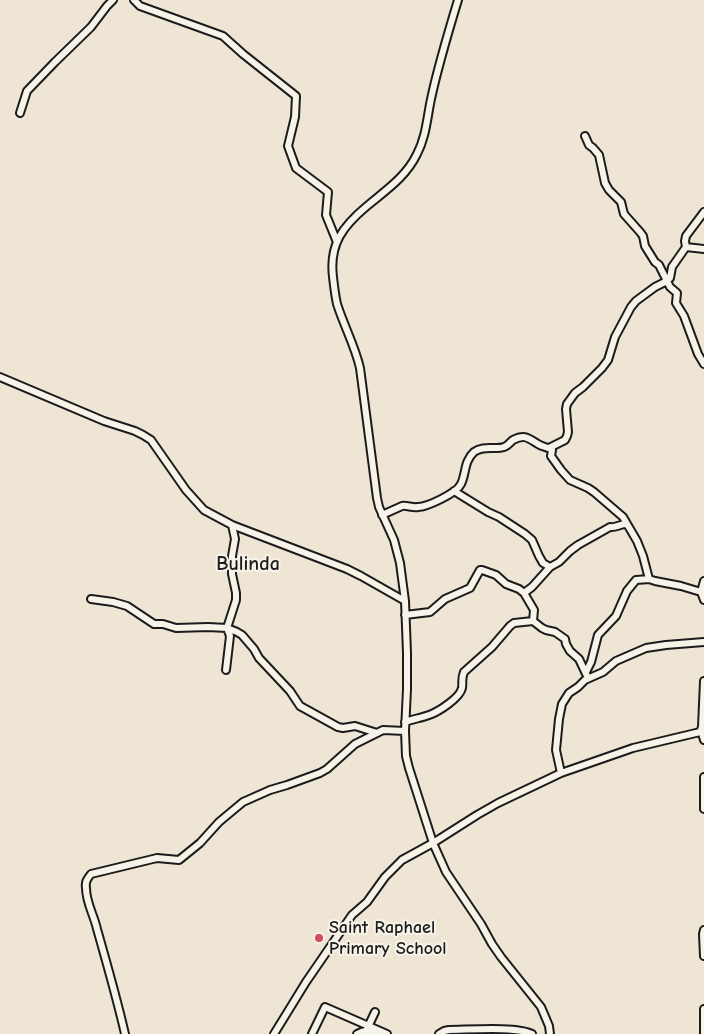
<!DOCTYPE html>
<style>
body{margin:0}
canvas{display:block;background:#efe5d4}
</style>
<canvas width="704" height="1034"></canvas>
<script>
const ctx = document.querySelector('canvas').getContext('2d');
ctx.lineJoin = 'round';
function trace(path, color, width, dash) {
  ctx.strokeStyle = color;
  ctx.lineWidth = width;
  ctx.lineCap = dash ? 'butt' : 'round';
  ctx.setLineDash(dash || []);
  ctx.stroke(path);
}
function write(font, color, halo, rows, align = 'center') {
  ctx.font = font + ' "Comic Neue",sans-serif';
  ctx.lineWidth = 4;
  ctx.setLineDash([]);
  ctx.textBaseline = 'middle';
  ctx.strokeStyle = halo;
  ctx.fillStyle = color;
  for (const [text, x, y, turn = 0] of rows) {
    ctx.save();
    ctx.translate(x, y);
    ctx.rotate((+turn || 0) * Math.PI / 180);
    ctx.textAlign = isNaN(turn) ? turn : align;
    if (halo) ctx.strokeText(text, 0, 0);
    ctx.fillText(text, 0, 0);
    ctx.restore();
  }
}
const minor = new Path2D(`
 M 134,0 L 140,6 L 223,36 L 243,54 L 296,96 L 295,117 L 288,146 L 296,168 L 328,192 L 326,215 L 337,242
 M 458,0 C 448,33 438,66 431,99 C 427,118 426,137 417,154 C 406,177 386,190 367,206 C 343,226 329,244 333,277 C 334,286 335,295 337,304 C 344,326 355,346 360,368 L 377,498 L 379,507 L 394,540 L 400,563 L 405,601 L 407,653 L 407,689 L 405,731 L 406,756 L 409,768 L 433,843 L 446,872 L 481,924 L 492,944 L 501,957 L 541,1007 L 549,1026 L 550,1034
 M 20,113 L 27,91 L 55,62 L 91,27 L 107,6 L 113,0
 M 585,136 L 589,145 L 593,148 L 599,155 L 605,183 L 609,190 L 621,202 L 624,214 L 640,232 L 643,236 L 645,246 L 655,262 L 659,265 L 670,287 L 677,293 L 676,303 L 684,316 L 698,354 L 704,364
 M 686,247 L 704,249
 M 0,377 L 104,421 L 135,431 L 143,435 L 151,440 L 186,490 L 204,510 L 232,525 L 347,569 L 361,576 L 405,601
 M 549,448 L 565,440 L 567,436 L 568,432 L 566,409 L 567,404 L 575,393 L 583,387 L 602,368 L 608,360 L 615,337 L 631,307 L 636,301 L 655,287 L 667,281 L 670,278 L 672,267 L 686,247 L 685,241 L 686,236 L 704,212
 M 454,491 L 488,512 L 499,517 L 525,534 L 532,540 L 539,556 L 543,563 L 550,567
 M 382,515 L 402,506 C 407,505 412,508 418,507 C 427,507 457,493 461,484 C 466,474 464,461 474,452 C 483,445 495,450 504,447 C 508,446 510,442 513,440 C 525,434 528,438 538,444 C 542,447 548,447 552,450 L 551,456 L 561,470 L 570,480 L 588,488 L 594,492 L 623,517 L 637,541 L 643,556 L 649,579
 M 704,581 L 701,592 L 704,600
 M 524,593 L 532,587 L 550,567 L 559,562 L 570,551 L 578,545 L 610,527 C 616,528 620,524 626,524
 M 91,599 L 113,602 L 127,606 L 154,624 L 163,624 L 176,628 L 208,627 L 227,628 L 237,632 L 242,635 L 254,649 L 259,658 L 290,691 L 300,706 L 338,727 L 343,728 L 355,726 L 377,733
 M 405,615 L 430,612 L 445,599 L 470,588 L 480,570 L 482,570 L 496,575 L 506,584 L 519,589 L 524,593 L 534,610 L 533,621
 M 226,670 L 230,636 L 227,628 L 236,600 L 236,593 L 232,574 L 232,556 L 235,539 L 232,525
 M 586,672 L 591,662 L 598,635 L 616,616 L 627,591 L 636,580 L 649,579 L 655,581 L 681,586 L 701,592
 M 405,722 C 413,719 421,718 429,715 C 438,712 460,698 462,688 C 463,682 461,679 464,672 L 492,647 L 510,626 L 514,623 L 533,621 L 542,628 L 546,630 L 555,632 L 565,639 L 566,644 L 570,651 L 579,659 L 588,678
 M 701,730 L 704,740
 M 561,773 L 556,750 L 559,719 L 562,704 L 569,693 L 578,687 L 585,680 L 603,672 L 616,661 L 646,648 L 666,645 L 704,642
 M 704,777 L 704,809
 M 704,930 L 703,934 L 704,956
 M 367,1029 L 375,1012
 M 125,1034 C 117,999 107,964 97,929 C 94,915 86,903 86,888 C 85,882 87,879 91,874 L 157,858 L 179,860 L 200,843 L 219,822 L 243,802 L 270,790 L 287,785 L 320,773 L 327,769 L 355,744 L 383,730 L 405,731
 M 274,1034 L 306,982 L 352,915 L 367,902 L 385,877 L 402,860 L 433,843 L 477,815 L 498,803 L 561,773 L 633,748 L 700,732 L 702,727 L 704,681
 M 312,1034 L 325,1007 L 387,1034
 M 357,1034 C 364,1030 370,1030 377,1033
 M 439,1034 L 444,1031 L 449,1030 C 467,1030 517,1026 532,1034
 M 704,1034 L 704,1009`);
trace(minor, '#1c1c1c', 10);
trace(minor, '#f7f3e8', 6);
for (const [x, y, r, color] of [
 [319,938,5,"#d1495b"]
]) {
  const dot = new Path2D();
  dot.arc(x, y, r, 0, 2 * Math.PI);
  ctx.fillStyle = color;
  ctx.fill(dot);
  trace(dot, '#f7f3e8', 2);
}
write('bold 18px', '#1c1c1c', '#f7f3e8', [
 ["Saint Raphael",329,928],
 ["Primary School",329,949]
], 'left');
write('bold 20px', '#1c1c1c', '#f7f3e8', [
 ["Bulinda",248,564]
]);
</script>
